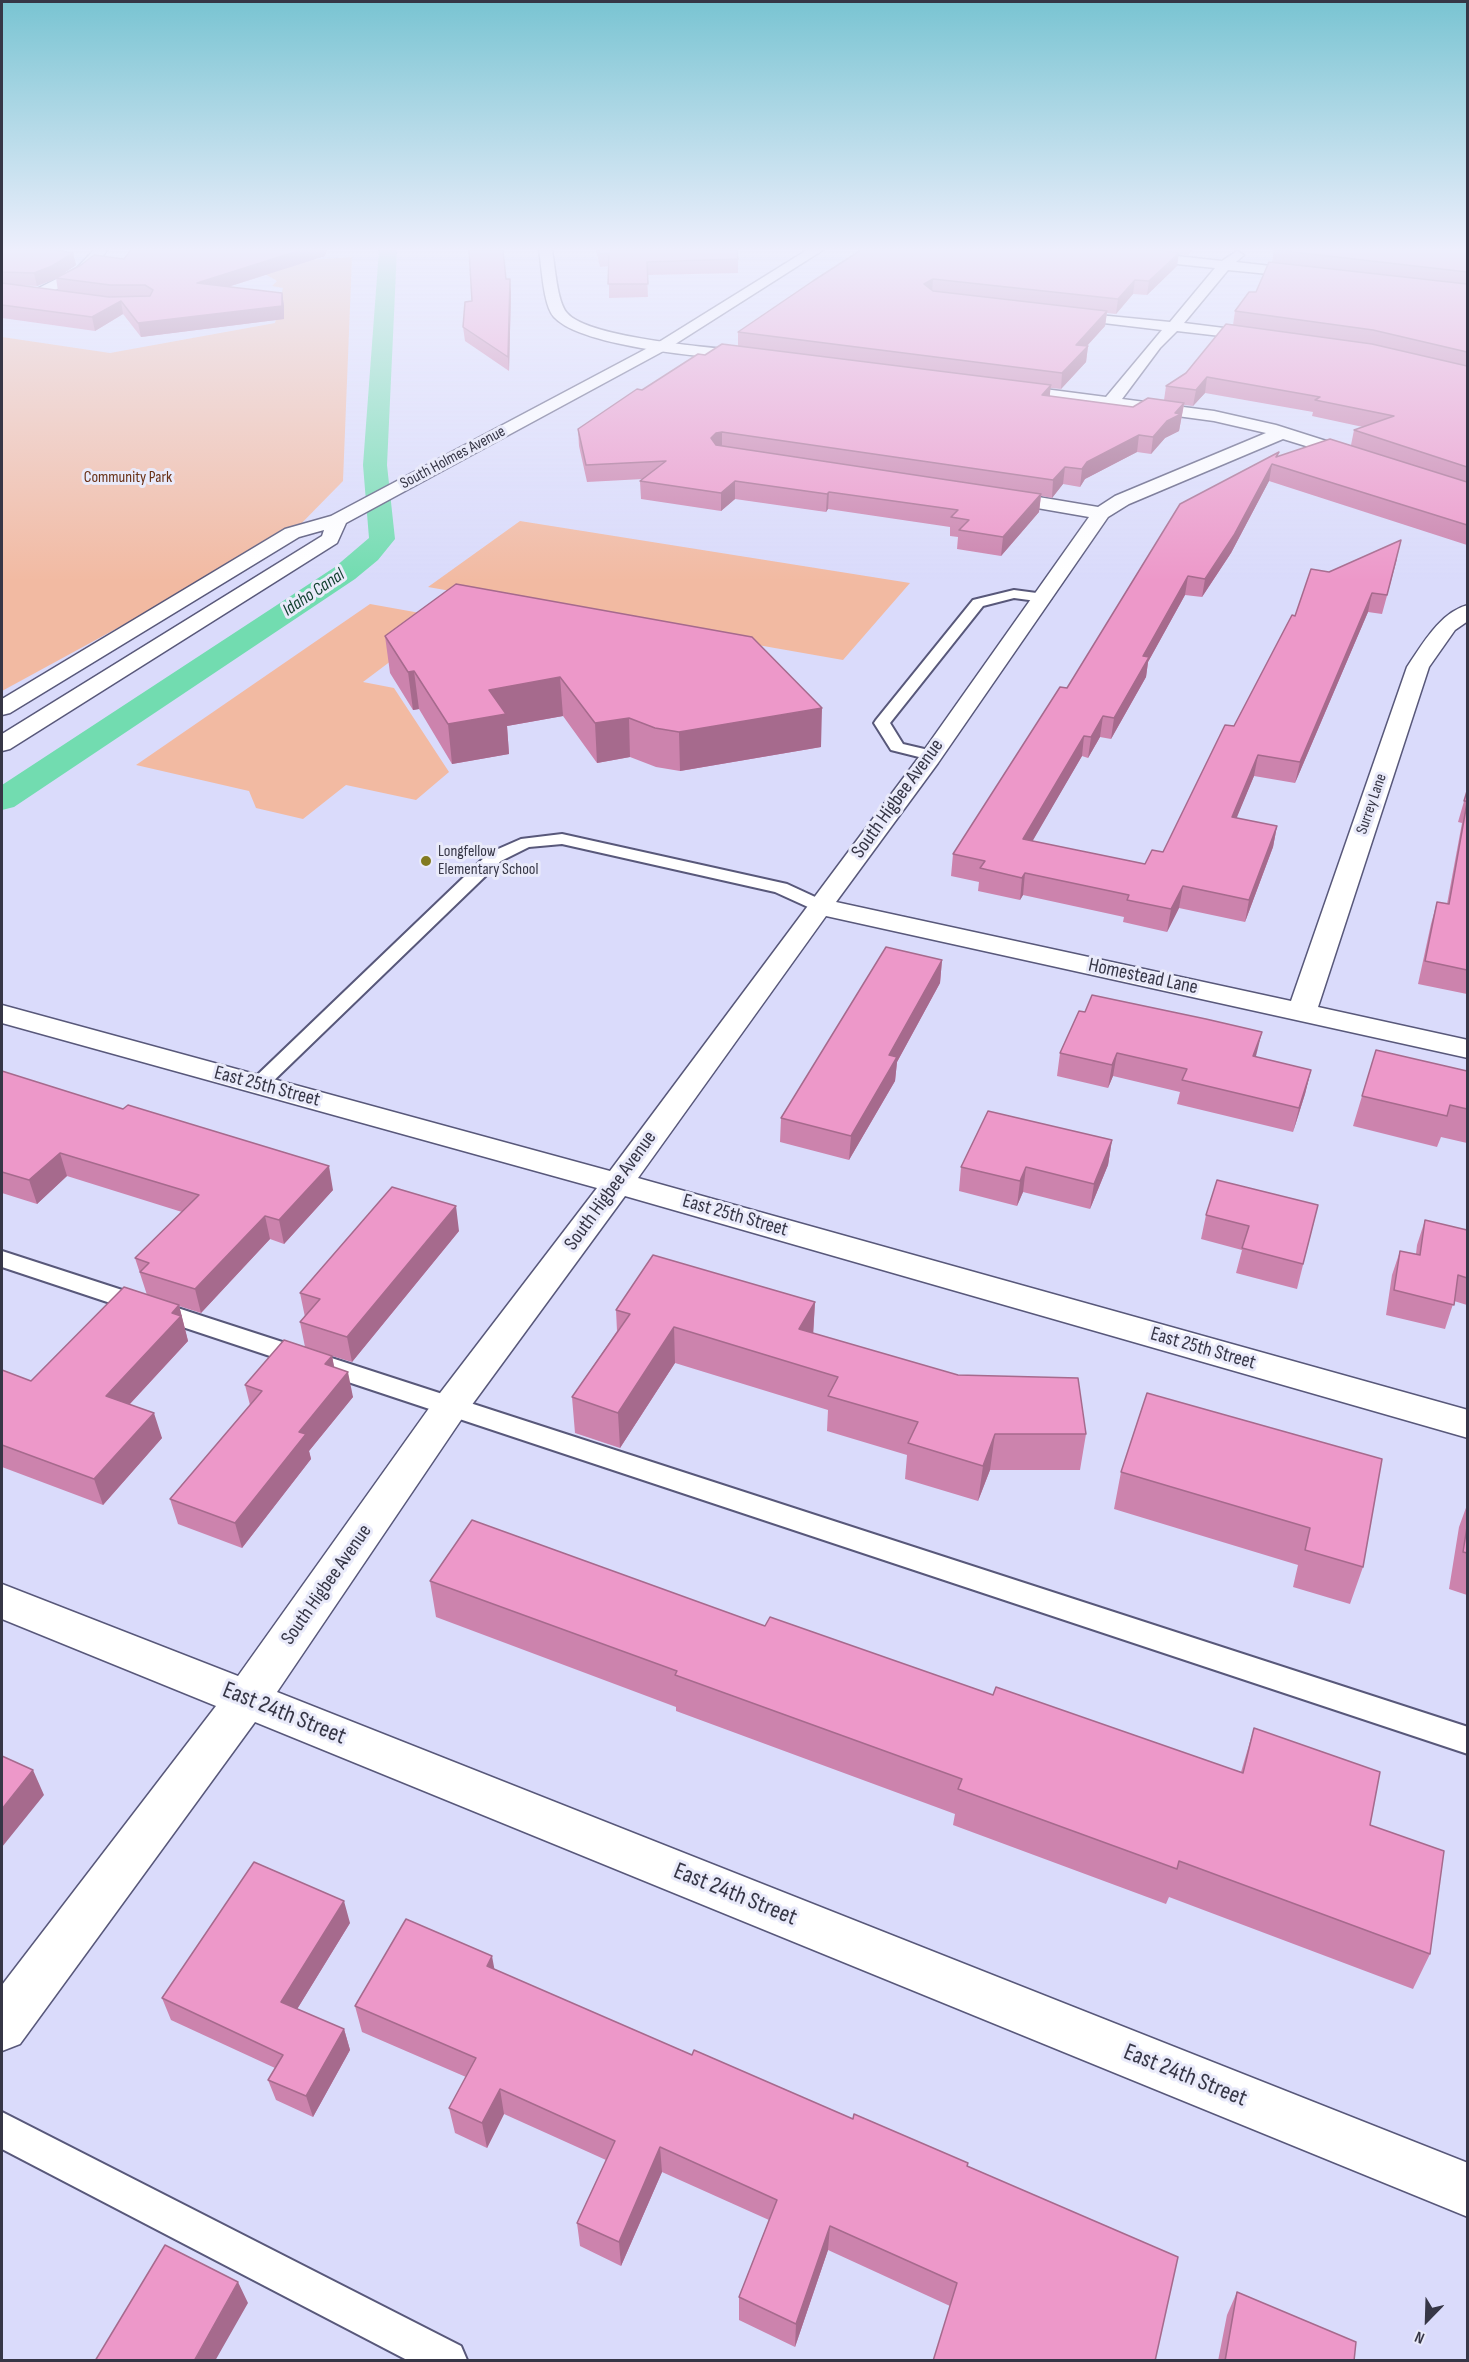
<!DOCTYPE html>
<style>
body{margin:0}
#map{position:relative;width:1469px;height:2362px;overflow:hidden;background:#dadbfb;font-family:"Sofia Sans Condensed",sans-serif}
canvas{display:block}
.frame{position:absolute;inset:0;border:3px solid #363646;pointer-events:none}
.north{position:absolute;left:1397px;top:2290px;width:60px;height:60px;-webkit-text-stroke:4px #e9eafa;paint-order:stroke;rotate:203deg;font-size:16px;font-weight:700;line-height:24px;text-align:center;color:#363646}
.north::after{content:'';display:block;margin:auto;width:21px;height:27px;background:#363646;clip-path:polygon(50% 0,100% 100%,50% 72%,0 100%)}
</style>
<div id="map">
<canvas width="1469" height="2362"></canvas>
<div class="frame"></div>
<div class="north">N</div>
</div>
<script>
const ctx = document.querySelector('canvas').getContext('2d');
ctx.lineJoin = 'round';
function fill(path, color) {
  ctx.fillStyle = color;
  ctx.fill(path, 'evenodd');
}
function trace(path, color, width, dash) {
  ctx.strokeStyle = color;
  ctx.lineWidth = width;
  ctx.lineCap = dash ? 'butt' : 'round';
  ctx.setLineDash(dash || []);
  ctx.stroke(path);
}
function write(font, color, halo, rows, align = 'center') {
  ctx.font = font + ' "Sofia Sans Condensed",sans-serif';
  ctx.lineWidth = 6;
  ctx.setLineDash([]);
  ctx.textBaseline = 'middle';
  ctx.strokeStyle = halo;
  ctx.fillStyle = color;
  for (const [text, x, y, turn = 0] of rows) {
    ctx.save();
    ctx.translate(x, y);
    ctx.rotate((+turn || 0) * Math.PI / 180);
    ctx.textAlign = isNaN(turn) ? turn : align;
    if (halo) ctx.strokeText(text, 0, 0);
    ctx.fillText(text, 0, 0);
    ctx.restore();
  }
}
fill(new Path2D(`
 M 352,257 L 343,481 L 292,533 L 2,691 L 2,337 L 110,353 L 275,323 L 283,288 L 272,286 L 277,281 L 248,264 Z
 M 520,521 L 910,583 L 843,660 L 428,587 Z
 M 370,604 L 448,618 L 363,682 L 394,688 L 449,772 L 416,800 L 346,785 L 303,819 L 256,808 L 249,791 L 136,765 Z`), '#f2baa2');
fill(new Path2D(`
 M 379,250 L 397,250 L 387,465 L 395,539 L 378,560 L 355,579 L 14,807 L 2,810 L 2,785 L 335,567 L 369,538 L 363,465 Z`), '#72dcb0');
const lane = new Path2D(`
 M 1014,590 L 1044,594 L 1051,598 L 1044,602 L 1014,598 L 983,606 L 890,723 L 903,744 L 937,752 L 939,755 L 937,758 L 931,760 L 891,750 L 874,723 L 876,720 L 973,600 Z
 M 562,834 L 787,884 L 826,902 L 828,906 L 826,910 L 819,912 L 775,892 L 562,844 L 529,847 L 501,861 L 266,1088 L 259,1090 L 252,1088 L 248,1084 L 252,1080 L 489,853 L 521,839 Z
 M 2,1251 L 1468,1727 L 1468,1754 L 2,1267 Z
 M 2,2112 L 461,2346 L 467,2360 L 407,2360 L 2,2149 Z`);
const street = new Path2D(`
 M 94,250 L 107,250 C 91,277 66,285 39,297 L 34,298 L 27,294 L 76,269 Z
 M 539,250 L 552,250 C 555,266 557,302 567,313 C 589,339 718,348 755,352 L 763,357 L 755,362 C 712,357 582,348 554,317 C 543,305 542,267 539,250 Z
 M 1075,250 L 1122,250 L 1222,261 L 1237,251 L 1244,255 L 1236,262 L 1314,271 L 1316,274 L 1309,278 L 1228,270 L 1184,323 L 1264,333 L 1269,334 L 1271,337 L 1269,340 L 1264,341 L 1177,331 L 1160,348 L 1122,399 L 1214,411 L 1276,425 L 1364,453 L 1367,457 L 1364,461 L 1358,462 L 1283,439 L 1129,504 L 1108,517 L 938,763 L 836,902 L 1291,1001 L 1407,667 C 1422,645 1440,612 1468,605 L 1468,621 L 1455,630 L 1429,667 L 1318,1007 L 1468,1040 L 1468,1058 L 826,916 L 638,1178 L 1468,1410 L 1468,1438 L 625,1196 L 463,1417 L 277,1692 L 1468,2163 L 1468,2217 L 255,1722 L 20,2044 L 2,2051 L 2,1985 L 216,1706 L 2,1619 L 2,1584 L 238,1676 L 437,1397 L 597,1188 L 2,1023 L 2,1005 L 610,1171 L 922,753 L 1089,517 L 991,500 L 988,496 L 991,492 L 997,490 L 1098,507 L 1115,496 L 1266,433 L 1214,421 L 1000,392 L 998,389 L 1000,386 L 1006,384 L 1106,397 L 1162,330 L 1062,318 L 1055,314 L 1057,311 L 1170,322 L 1215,268 L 1081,254 Z`);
const secondary = new Path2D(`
 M 807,250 L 823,250 L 669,348 L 346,523 L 337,543 L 10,749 L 2,751 L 2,734 L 322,536 L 324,530 L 299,537 L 10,713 L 2,715 L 2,699 L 285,529 L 331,516 L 659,342 Z`);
trace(lane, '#58587a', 4);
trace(street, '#58587a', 3);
trace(secondary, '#58587a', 3);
fill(lane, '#fff');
fill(street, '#fff');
fill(secondary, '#fff');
fill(new Path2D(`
 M 2,250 L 59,250 L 59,251 L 73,253 L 76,265 L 55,279 L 37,286 L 14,285 L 58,291 L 56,278 L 124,259 L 325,256 L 228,287 L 282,293 L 284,306 L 284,319 L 141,337 L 123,314 L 95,331 L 2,318 Z
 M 596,250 L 737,250 L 738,259 L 738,273 L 647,275 L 648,297 L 609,298 L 609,266 L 600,267 Z
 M 861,250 L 1192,250 L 1188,255 L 1178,254 L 1177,266 L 1147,295 L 1133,294 L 1116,314 L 1107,313 L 1105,326 L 1087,346 L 1088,346 L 1086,362 L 1061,389 L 1050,388 L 1050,396 L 1133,407 L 1164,400 L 1166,386 L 1186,373 L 1233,325 L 1235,311 L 1256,292 L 1272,262 L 1274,250 L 1467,250 L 1467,545 L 1269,481 L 1231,553 L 1202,597 L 1185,595 L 1148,662 L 1146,677 L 1111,739 L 1100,737 L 1088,758 L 1082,756 L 1032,841 L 1145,864 L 1163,852 L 1295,616 L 1329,572 L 1397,559 L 1382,614 L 1368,612 L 1295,783 L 1254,776 L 1236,818 L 1277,826 L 1273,847 L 1245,922 L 1179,908 L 1167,932 L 1123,922 L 1124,917 L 1023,895 L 1020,900 L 978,891 L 979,882 L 951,876 L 953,854 L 1067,688 L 1278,456 L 1351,445 L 1354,430 L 1363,427 L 1312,416 L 1313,412 L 1205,393 L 1193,406 L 1184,405 L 1179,431 L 1165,438 L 1151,454 L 1137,452 L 1085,479 L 1080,487 L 1063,484 L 1052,498 L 1041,496 L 1039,512 L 1001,556 L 957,549 L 958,537 L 950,536 L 950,527 L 828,509 L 826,512 L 735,499 L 721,511 L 641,499 L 640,481 L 643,479 L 587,482 L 579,446 L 578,429 L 642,390 L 705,355 L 738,346 L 738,332 Z
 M 506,279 L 511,292 L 509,371 L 465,341 L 463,327 L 472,301 Z
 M 456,584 L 821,747 L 680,771 L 656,767 L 630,757 L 597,763 L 563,716 L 507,726 L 509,754 L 452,764 L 419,709 L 413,710 L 390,673 L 385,636 Z
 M 1467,791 L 1467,994 L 1418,984 L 1431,924 L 1437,902 L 1447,904 L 1462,823 L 1458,822 Z
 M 942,960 L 940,983 L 897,1062 L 895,1081 L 849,1160 L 780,1142 L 781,1118 Z
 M 1079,1011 L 1256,1057 L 1311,1070 L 1305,1094 L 1293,1132 L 1177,1104 L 1180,1092 L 1113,1076 L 1108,1088 L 1057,1076 L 1060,1053 Z
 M 2,1071 L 333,1190 L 284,1244 L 270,1239 L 201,1313 L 179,1306 L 188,1341 L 130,1404 L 162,1438 L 103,1505 L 2,1467 L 2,1370 L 31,1381 L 147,1295 L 135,1258 L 182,1212 L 67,1176 L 37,1204 L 2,1193 Z
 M 1467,1071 L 1467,1143 L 1441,1137 L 1437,1147 L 1353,1126 L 1362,1096 Z
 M 1112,1140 L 1108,1165 L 1090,1209 L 1023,1192 L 1017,1206 L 959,1191 L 961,1167 Z
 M 1318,1205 L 1297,1289 L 1236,1273 L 1242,1250 L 1201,1239 L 1206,1215 Z
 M 1425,1220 L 1467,1230 L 1467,1305 L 1454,1301 L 1445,1329 L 1386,1315 L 1392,1275 L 1400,1251 L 1416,1254 L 1417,1245 Z
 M 459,1231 L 352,1362 L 332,1356 L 334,1368 L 353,1397 L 309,1451 L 311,1459 L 242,1548 L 178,1524 L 170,1499 L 250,1405 L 245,1385 L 305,1347 L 300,1322 L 305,1317 L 300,1293 Z
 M 815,1302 L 813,1333 L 1086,1434 L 1080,1470 L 990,1470 L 978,1501 L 905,1479 L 907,1455 L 827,1431 L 828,1410 L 675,1363 L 620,1448 L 575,1433 L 572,1397 L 617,1331 L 616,1310 Z
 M 1147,1393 L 1363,1567 L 1350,1604 L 1293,1587 L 1298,1565 L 1114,1509 L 1121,1472 Z
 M 1467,1505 L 1467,1595 L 1449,1589 L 1459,1527 Z
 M 430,1581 L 765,1626 L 993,1695 L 1241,1772 L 1254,1728 L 1370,1825 L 1430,1954 L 1413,1989 L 1169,1897 L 1166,1904 L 953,1825 L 955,1814 L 676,1711 L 676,1707 L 436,1617 Z
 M 350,1923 L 297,2009 L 344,2029 L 350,2050 L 313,2117 L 276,2100 L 268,2080 L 275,2068 L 171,2020 L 162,1998 Z
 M 495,1970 L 692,2055 L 853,2119 L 967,2167 L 1178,2257 L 950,2306 L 828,2250 L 795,2347 L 739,2320 L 739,2297 L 769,2220 L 662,2172 L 621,2266 L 580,2246 L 577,2223 L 606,2160 L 504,2114 L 487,2148 L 455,2133 L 449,2108 L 466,2077 L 362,2032 L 355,2006 Z
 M 1237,2292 L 1354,2361 L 1218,2361 L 1227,2315 Z`), '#cc83ad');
fill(new Path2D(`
 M 301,250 L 327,250 L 325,256 L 199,296 L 197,283 Z
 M 73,253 L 76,265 L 55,279 L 37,286 L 34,273 Z
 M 1179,253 L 1177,266 L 1147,295 L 1149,281 Z
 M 510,279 L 511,292 L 509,371 L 508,357 Z
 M 933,279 L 932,293 L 924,284 Z
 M 1135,280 L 1133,294 L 1116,314 L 1118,299 Z
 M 282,293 L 284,306 L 284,319 L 141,337 L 138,323 Z
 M 121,301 L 123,314 L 95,331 L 92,317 Z
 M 1107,311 L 1105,326 L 1074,360 L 1076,345 Z
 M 1088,346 L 1086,362 L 1061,389 L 1062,373 Z
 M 1207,377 L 1205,393 L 1193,406 L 1196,390 Z
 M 1051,385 L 1049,402 L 1042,395 Z
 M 1184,403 L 1179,431 L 1165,438 L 1151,454 L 1153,437 Z
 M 722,432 L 722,449 L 716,450 L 711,438 L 716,433 Z
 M 1139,435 L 1137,452 L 1085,479 L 1080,487 L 1082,469 L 1087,462 Z
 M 1272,464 L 1269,481 L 1231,553 L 1202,597 L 1205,579 Z
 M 1065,467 L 1063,484 L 1052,498 L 1053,480 Z
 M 735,481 L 735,499 L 721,511 L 721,493 Z
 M 829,492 L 828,509 L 826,512 L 827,494 Z
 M 1041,494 L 1039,512 L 1001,556 L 1003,537 Z
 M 1188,576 L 1185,595 L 1148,662 L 1146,677 L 1111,739 L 1114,718 L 1143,656 Z
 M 1372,593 L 1368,612 L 1295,783 L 1300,762 Z
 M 414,671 L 419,709 L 413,710 L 408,672 Z
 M 560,677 L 563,716 L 507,726 L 509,754 L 452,764 L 448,724 L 489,690 Z
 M 822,708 L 821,747 L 680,771 L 679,732 Z
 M 1103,716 L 1100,737 L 1088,758 L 1091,737 Z
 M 629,718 L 630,757 L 597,763 L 595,723 Z
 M 1084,736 L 1082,756 L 1021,861 L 1023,839 Z
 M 1258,755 L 1254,776 L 1228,839 L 1232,817 Z
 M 1277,826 L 1273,847 L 1245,922 L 1249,900 Z
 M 1025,873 L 1023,895 L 1020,900 L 1022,878 Z
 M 1183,886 L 1179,908 L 1167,932 L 1171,909 Z
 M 942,960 L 940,983 L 897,1062 L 895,1081 L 849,1160 L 851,1136 L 889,1055 Z
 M 1262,1032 L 1256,1056 L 1248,1080 L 1253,1056 Z
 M 1117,1053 L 1113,1076 L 1108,1088 L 1112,1065 Z
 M 1311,1070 L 1305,1094 L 1293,1132 L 1299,1108 Z
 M 1112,1140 L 1108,1165 L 1090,1209 L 1094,1184 Z
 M 60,1153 L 67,1176 L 37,1204 L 29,1180 Z
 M 329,1166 L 333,1190 L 284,1244 L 279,1220 Z
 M 1026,1167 L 1023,1192 L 1017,1206 L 1020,1181 Z
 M 456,1206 L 459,1231 L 352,1362 L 347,1337 Z
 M 265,1216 L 270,1239 L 201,1313 L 195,1289 Z
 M 815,1302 L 813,1337 L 799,1329 Z
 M 179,1305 L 188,1341 L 114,1421 L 106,1396 L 172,1313 Z
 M 674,1327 L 675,1363 L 620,1448 L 618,1413 Z
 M 332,1356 L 337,1381 L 325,1364 Z
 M 348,1372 L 353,1397 L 309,1451 L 311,1459 L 242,1548 L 235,1523 L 299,1432 Z
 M 154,1413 L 162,1438 L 103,1505 L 94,1479 Z
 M 995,1434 L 990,1470 L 978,1501 L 983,1466 Z
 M 33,1770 L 44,1795 L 2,1847 L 2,1809 Z
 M 344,1901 L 350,1923 L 288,2024 L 281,2002 Z
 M 492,1956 L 497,1983 L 487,1966 Z
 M 344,2029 L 350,2050 L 313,2117 L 306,2096 Z
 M 500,2089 L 504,2114 L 487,2148 L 482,2123 Z
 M 660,2147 L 662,2172 L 621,2266 L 619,2242 Z
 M 830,2226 L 828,2250 L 795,2347 L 796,2324 Z
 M 238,2282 L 248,2303 L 215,2361 L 194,2361 Z`), '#a66a8d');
const building = new Path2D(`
 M 2,250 L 52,250 L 73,253 L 52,266 L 34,273 L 2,272 Z
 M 131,250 L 301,250 L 197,283 L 282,293 L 282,306 L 138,323 L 121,301 L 92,317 L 2,305 L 2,283 L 109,297 L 150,296 L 153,290 L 145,285 L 110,285 L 56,278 L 81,265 L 94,255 L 124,259 Z
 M 469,250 L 503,250 L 506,279 L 510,279 L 508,357 L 463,327 L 465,302 L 472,301 Z
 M 599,250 L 737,250 L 738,259 L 647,262 L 648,284 L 608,284 L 609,253 L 600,254 Z
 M 861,250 L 1158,250 L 1179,253 L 1149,281 L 1135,280 L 1118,299 L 933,279 L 924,284 L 933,291 L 1107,311 L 1076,345 L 1088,346 L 1062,373 L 738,332 L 813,281 Z
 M 1276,250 L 1467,250 L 1467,272 Z
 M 1269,262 L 1467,284 L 1467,352 L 1373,330 L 1235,311 L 1249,292 L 1256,292 Z
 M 1226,324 L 1372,344 L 1467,366 L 1467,467 L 1354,430 L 1394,416 L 1315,400 L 1320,397 L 1207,377 L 1196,390 L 1166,386 L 1186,373 Z
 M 722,344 L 1051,385 L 1042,395 L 1133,407 L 1148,398 L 1184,403 L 1175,413 L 1181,414 L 1167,421 L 1153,437 L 1139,435 L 1087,462 L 1082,469 L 1065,467 L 1053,480 L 722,432 L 716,433 L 711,438 L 716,445 L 1041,494 L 1003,537 L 959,530 L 969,520 L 951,517 L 958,510 L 829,492 L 827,494 L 735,481 L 721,493 L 640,481 L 666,461 L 586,465 L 578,429 L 637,389 L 642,390 L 698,354 L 705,355 Z
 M 1330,439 L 1467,482 L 1467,525 L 1272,464 L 1234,535 L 1205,579 L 1188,576 L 1143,656 L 1149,657 L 1114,718 L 1103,716 L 1091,737 L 1084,736 L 1023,839 L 1145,864 L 1152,850 L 1163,852 L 1225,725 L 1234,726 L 1292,615 L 1295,616 L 1311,569 L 1329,572 L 1401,540 L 1387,595 L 1372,593 L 1300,762 L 1258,755 L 1232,817 L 1277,826 L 1249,900 L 1183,886 L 1171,909 L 1127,900 L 1129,895 L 1025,873 L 1022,878 L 980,868 L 985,861 L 953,854 L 1060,687 L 1067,688 L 1180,504 L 1279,452 L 1276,457 Z
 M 456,584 L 752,637 L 822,708 L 679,732 L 655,728 L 629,718 L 595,723 L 560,677 L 489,690 L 506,714 L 448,724 L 414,671 L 408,672 L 385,636 Z
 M 1467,791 L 1467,801 L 1464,801 Z
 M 1467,803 L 1467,970 L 1425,961 L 1437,902 L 1449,904 Z
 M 886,947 L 942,960 L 889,1055 L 897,1057 L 851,1136 L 781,1118 Z
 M 1092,995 L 1206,1019 L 1262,1032 L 1253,1056 L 1311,1070 L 1299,1108 L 1182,1080 L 1187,1069 L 1117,1053 L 1112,1065 L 1060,1053 L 1079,1011 L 1085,1012 Z
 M 1376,1050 L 1467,1071 L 1467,1109 L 1450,1105 L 1447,1116 L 1362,1096 Z
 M 2,1071 L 123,1109 L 128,1105 L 329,1166 L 279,1220 L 265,1216 L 195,1289 L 140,1272 L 149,1263 L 135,1258 L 199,1195 L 60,1153 L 29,1180 L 2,1172 Z
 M 988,1111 L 1112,1140 L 1094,1184 L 1026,1167 L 1020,1181 L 961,1167 Z
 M 1217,1180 L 1318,1205 L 1303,1264 L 1242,1248 L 1249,1226 L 1206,1215 Z
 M 392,1187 L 456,1206 L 347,1337 L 300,1322 L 320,1299 L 300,1293 Z
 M 1425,1220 L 1467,1230 L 1467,1278 L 1458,1275 L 1454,1305 L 1394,1290 L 1400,1251 L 1420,1255 Z
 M 653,1255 L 815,1302 L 799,1329 L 958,1375 L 1078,1378 L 1086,1434 L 995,1434 L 983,1466 L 908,1443 L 918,1422 L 828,1396 L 838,1377 L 674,1327 L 618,1413 L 572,1397 L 630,1314 L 616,1310 Z
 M 124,1287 L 179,1305 L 172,1313 L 181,1316 L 106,1396 L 154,1413 L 94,1479 L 2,1445 L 2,1370 L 31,1381 Z
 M 284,1340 L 332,1356 L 325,1364 L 348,1372 L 299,1432 L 306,1434 L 235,1523 L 170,1499 L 262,1391 L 245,1385 Z
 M 1147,1393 L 1382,1459 L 1363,1567 L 1305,1550 L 1310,1528 L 1121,1472 Z
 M 472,1520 L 765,1626 L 770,1617 L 993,1695 L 996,1687 L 1243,1773 L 1254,1728 L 1380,1772 L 1370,1825 L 1444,1851 L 1430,1954 L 1179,1861 L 1177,1869 L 958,1789 L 962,1779 L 675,1675 L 677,1671 L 430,1581 Z
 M 1467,1527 L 1467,1553 L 1463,1552 Z
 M 2,1756 L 33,1770 L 2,1809 Z
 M 254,1862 L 344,1901 L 281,2002 L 344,2029 L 306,2096 L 268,2080 L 283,2055 L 162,1998 Z
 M 406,1919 L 492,1956 L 487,1966 L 692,2055 L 694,2050 L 853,2119 L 854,2114 L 968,2163 L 967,2166 L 1178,2257 L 1155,2361 L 933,2361 L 957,2283 L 830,2226 L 796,2324 L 739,2297 L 777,2200 L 660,2147 L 619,2242 L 577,2223 L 615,2141 L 500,2089 L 482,2123 L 449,2108 L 476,2058 L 355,2006 Z
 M 165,2245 L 238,2282 L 194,2361 L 95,2361 Z
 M 1237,2292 L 1356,2342 L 1354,2361 L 1225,2361 Z`);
fill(building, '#ed98c9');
trace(building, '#a66a8d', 1.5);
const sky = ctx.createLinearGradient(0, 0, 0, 581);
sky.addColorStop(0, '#79c4d2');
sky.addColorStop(0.43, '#eeeffd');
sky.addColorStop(1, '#eeeffd00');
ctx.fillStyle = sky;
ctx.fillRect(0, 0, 1469, 581);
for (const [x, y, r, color] of [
 [426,861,6,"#827a20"]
]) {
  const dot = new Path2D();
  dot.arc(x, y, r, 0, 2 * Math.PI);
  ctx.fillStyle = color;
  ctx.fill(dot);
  trace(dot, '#e9eafa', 2);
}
write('16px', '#363646', '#e9eafa', [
 ["South Holmes Avenue",453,458,-28],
 ["Surrey Lane",1372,804,-71]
]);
write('16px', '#683015', '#e9eafa', [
 ["Community Park",128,478]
]);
write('16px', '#363646', '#e9eafa', [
 ["Longfellow",438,852],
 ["Elementary School",438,870]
], 'left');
write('italic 18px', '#103f2d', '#e9eafa', [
 ["Idaho Canal",314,593,-34]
]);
write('20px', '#363646', '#e9eafa', [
 ["South Higbee Avenue",898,799,-54],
 ["Homestead Lane",1143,977,12],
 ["East 25th Street",267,1087,15],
 ["South Higbee Avenue",611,1191,-54],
 ["East 25th Street",735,1216,16],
 ["East 25th Street",1203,1349,16],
 ["South Higbee Avenue",327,1585,-55]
]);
write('24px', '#363646', '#e9eafa', [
 ["East 24th Street",284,1714,22],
 ["East 24th Street",735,1895,22],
 ["East 24th Street",1185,2076,22]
]);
</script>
